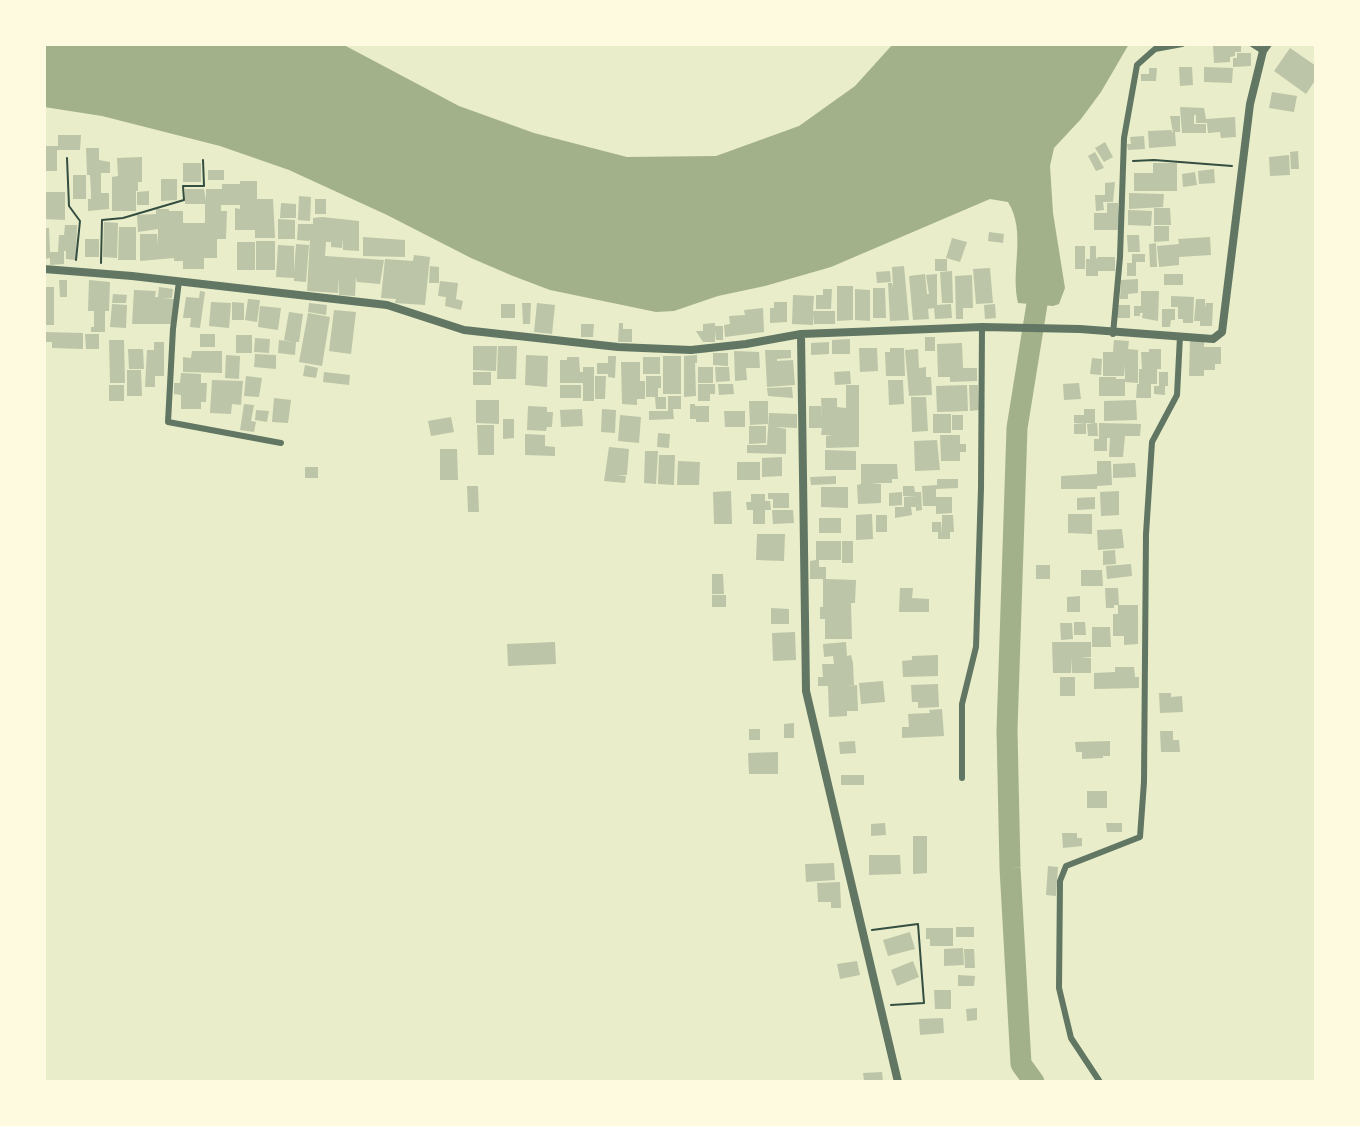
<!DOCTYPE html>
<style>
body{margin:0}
#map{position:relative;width:1360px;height:1126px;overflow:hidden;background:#e9edc9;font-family:"Roboto Serif",serif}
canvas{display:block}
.frame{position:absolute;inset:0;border:46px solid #fefae0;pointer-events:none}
</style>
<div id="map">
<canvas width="1360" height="1126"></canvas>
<div class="frame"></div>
</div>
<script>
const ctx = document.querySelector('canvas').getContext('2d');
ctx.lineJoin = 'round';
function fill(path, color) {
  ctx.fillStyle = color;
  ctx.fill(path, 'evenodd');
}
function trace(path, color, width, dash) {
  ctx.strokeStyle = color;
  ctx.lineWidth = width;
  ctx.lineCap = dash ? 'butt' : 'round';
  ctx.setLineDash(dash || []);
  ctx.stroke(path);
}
fill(new Path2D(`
 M 44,44 L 342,44 L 459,106 L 534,133 L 627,157 L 716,156 L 799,126 L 855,86 L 893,44 L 1129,44 L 1101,92 L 1081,119 L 1054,148 L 1050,166 L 1053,213 L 1065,288 L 1059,304 L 1053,306 L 1018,303 C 1010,269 1027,233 1008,202 L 990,199 L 831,267 L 765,286 L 718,296 L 674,311 L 656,312 L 550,290 L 513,276 L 471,258 L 387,215 L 289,170 L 220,146 L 102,116 L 44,107 Z`), '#a3b18a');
trace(new Path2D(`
 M 1034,1082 L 1021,1064 L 1010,868 L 1007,730 L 1017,428 L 1041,279`), '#a3b18a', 21);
fill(new Path2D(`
 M 1241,45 L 1241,52 L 1235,52 L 1235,56 L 1230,57 L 1230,62 L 1214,63 L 1213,46 Z
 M 1290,48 L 1316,66 L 1316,79 L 1306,94 L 1274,71 Z
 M 1237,53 L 1251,53 L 1251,66 L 1233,67 L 1233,58 L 1237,58 Z
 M 1179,67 L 1192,67 L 1193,85 L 1180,86 Z
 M 1204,67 L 1233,68 L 1232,83 L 1204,82 Z
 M 1149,68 L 1157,68 L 1156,81 L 1141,81 L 1141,74 L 1149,74 Z
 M 1272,92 L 1297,96 L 1294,112 L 1269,108 Z
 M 1180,107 L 1204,108 L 1206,119 L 1235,117 L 1236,137 L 1221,138 L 1220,132 L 1208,133 L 1207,123 L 1196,123 L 1196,114 L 1194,116 L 1194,124 L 1206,124 L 1206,133 L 1182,133 Z
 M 1170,116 L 1180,116 L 1180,132 L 1175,132 L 1176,146 L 1149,148 L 1148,131 L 1171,130 L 1173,133 Z
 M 58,135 L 81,135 L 80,150 L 57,150 L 57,171 L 44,171 L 44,146 L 58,146 Z
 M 1144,136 L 1145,149 L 1128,150 L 1127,144 L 1131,144 L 1130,137 Z
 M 1105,142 L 1113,157 L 1104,162 L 1095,148 Z
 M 86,148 L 99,148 L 99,160 L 110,162 L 110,173 L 101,173 L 101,193 L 109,193 L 109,209 L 88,211 L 88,199 L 91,199 L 91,193 L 90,175 L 87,175 Z
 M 1298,151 L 1299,169 L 1291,169 L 1290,152 Z
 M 1095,152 L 1104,168 L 1096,171 L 1088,156 Z
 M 1289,155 L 1290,175 L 1270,176 L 1269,157 Z
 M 142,157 L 142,182 L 138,182 L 138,191 L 136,191 L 136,211 L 112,211 L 112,177 L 118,176 L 117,158 Z
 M 183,163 L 201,163 L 201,182 L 183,182 Z
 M 1153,163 L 1177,163 L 1177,191 L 1134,191 L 1134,173 L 1153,173 Z
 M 1214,169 L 1215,183 L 1199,184 L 1198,171 Z
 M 208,170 L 224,170 L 224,180 L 208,180 Z
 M 1195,172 L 1197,185 L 1183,187 L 1182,174 Z
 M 73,175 L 86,175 L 86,199 L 73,199 Z
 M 161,179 L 177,179 L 177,200 L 161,201 Z
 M 240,181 L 257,181 L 257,199 L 273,199 L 275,238 L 255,238 L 255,230 L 235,230 L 235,208 L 240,209 L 240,205 L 221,205 L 221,211 L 227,211 L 226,239 L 217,239 L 217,258 L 204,258 L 204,269 L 183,269 L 183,261 L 174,261 L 174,258 L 140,261 L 140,234 L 157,234 L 158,245 L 158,229 L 138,232 L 137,215 L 156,214 L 156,209 L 169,209 L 169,211 L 183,211 L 183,223 L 205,223 L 205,204 L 185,204 L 185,189 L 204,189 L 206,201 L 206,189 L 222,189 L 222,184 L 240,184 Z
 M 1115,182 L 1113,202 L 1103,202 L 1104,210 L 1096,211 L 1095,195 L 1105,195 L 1105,183 Z
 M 149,191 L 149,205 L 137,205 L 137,192 Z
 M 44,192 L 65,192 L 65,220 L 44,219 Z
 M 1129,193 L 1164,194 L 1163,207 L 1129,209 Z
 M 299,196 L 311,197 L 310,221 L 298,220 Z
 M 315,199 L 326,199 L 326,214 L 315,214 Z
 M 281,203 L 296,204 L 296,218 L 280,218 Z
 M 1107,203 L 1118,203 L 1120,230 L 1094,230 L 1094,213 L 1107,213 Z
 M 1154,208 L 1170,208 L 1171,225 L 1154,225 Z
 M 1128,210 L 1152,211 L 1151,226 L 1128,225 Z
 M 322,217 L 359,221 L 359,251 L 343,250 L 343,238 L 342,248 L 331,247 L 331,242 L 326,242 L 325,256 L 384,260 L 380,284 L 357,282 L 356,277 L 355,296 L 339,295 L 339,276 L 338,293 L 307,291 L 310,239 L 309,241 L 297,240 L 298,224 L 313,224 L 313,218 Z
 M 278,219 L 295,220 L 295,239 L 278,239 Z
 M 104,222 L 118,223 L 117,258 L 103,257 Z
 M 65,225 L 77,225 L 76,260 L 66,259 L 66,251 L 64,251 L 64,264 L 50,265 L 50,258 L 44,259 L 44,228 L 49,228 L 50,252 L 58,252 L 59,235 L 64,235 Z
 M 1154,226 L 1169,226 L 1169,241 L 1154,242 Z
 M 119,227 L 136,227 L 136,260 L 118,260 Z
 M 989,232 L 1004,234 L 1003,243 L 988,241 Z
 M 1127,235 L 1139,235 L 1140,252 L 1128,252 Z
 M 363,237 L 405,240 L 405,257 L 363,256 Z
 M 1210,237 L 1211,255 L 1179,257 L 1179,265 L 1159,267 L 1157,246 L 1179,244 L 1178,239 Z
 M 952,238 L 967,242 L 960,262 L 946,258 Z
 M 85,239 L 99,239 L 99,257 L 85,257 Z
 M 256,241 L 275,241 L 275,270 L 256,270 Z
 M 237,242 L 255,242 L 255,270 L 237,270 Z
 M 1156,243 L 1157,267 L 1150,267 L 1149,244 Z
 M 296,244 L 309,245 L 306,282 L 294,281 L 294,278 L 276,277 L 278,245 L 294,246 L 294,272 Z
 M 1075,246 L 1085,246 L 1085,269 L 1075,269 Z
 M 1090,246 L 1096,246 L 1096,259 L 1098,257 L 1115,257 L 1115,271 L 1098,271 L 1098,276 L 1086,276 L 1086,259 L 1090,259 Z
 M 1132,254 L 1145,254 L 1145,262 L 1136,262 L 1136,276 L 1127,276 L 1127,263 L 1132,263 Z
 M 414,255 L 430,257 L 425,305 L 395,303 L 396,299 L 381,298 L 385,259 L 413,261 Z
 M 935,259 L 947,259 L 947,271 L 935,271 Z
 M 430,266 L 439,267 L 439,283 L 429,283 Z
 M 904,266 L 909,320 L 890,321 L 888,283 L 892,283 L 893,288 L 892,267 Z
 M 990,268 L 993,303 L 976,304 L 973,269 Z
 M 890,271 L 891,282 L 877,283 L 876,272 Z
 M 952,271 L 953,303 L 942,303 L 940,272 Z
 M 925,274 L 927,294 L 929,294 L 926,275 L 937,274 L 937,305 L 951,304 L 952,318 L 935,319 L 934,308 L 928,309 L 929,319 L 913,320 L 909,276 Z
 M 1164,274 L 1183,274 L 1183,285 L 1164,285 Z
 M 972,275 L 973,308 L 963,308 L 963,319 L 956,319 L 955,276 Z
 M 1138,279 L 1138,293 L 1128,294 L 1128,299 L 1120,299 L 1121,280 Z
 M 59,280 L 67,280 L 67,297 L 60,297 Z
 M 89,280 L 110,282 L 109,311 L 105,311 L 105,332 L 91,332 L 91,327 L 94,327 L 94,311 L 88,311 Z
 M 440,281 L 458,283 L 456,299 L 463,301 L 461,310 L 445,306 L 446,297 L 438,296 Z
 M 837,286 L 853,286 L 853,320 L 837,321 Z
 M 44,287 L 54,287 L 54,325 L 44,325 Z
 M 159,287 L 173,289 L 172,298 L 162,298 L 174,299 L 172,324 L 132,324 L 134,290 L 156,291 L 155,297 L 158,297 Z
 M 873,288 L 885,288 L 886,318 L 873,318 Z
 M 823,289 L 832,289 L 831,309 L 816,309 L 816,295 L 823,295 Z
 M 855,289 L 870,290 L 870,321 L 855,320 Z
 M 200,291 L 205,292 L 200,328 L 190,327 L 191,318 L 183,318 L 186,297 L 199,298 Z
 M 1141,291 L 1159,291 L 1158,321 L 1142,318 L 1143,313 L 1140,313 L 1140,316 L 1134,316 L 1134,306 L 1141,306 Z
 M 113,294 L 127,295 L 126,303 L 112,303 Z
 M 793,295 L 814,296 L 813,311 L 835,311 L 835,324 L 814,324 L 813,314 L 813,325 L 792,324 Z
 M 1171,296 L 1194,297 L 1193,323 L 1183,323 L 1183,319 L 1178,319 L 1178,307 L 1171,307 Z
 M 248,299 L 260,300 L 257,322 L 245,320 Z
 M 1196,299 L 1205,299 L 1205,308 L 1206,303 L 1213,303 L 1212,326 L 1200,326 L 1200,321 L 1194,321 Z
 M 211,302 L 231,303 L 229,328 L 209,326 Z
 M 232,302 L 244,303 L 244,320 L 232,320 Z
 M 774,302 L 787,302 L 787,322 L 770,323 L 770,308 L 774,308 Z
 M 309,303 L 327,305 L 326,315 L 308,312 Z
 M 522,303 L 531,303 L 530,324 L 523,324 Z
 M 537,303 L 555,305 L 552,334 L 534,332 Z
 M 112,304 L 127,305 L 126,328 L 110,327 Z
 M 501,304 L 515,304 L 515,318 L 501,318 Z
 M 995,304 L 996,318 L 985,319 L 984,305 Z
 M 1116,305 L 1130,305 L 1130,318 L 1116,318 Z
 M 260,306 L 281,308 L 278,330 L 258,327 Z
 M 763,308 L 764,332 L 725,337 L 724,325 L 730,324 L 729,316 L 745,315 L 744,310 Z
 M 1162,309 L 1175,309 L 1175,320 L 1171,320 L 1170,327 L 1162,327 Z
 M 334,310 L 356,312 L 351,354 L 329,351 Z
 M 289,312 L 303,314 L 299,342 L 296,342 L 295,355 L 278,353 L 279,340 L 293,342 L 284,340 Z
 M 308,313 L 330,317 L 322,366 L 299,362 Z
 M 619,323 L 623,323 L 623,329 L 632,329 L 632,342 L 618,342 Z
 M 715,323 L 715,326 L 723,326 L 723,340 L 716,340 L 715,330 L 715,342 L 703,342 L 696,331 L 703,331 L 703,324 Z
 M 581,324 L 594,324 L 593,337 L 581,337 Z
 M 44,332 L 83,333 L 83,349 L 52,348 L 52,342 L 44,342 Z
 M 85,334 L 99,334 L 99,349 L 86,349 Z
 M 200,334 L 215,334 L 215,347 L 200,347 Z
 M 236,335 L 252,335 L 252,353 L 236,353 Z
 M 925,337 L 935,337 L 935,351 L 925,351 Z
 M 255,338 L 270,339 L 269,353 L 254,352 Z
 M 850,339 L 850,354 L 832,354 L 832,340 Z
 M 109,340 L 124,340 L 125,383 L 110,383 Z
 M 1114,340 L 1129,341 L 1128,349 L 1138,350 L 1138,383 L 1125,382 L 1125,396 L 1099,396 L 1099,377 L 1116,377 L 1116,379 L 1125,379 L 1125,365 L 1124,376 L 1103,376 L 1103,352 L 1113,352 Z
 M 1190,340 L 1204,341 L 1204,347 L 1221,347 L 1221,364 L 1215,364 L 1215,370 L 1204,370 L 1204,376 L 1189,376 Z
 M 154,342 L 164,342 L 164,376 L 155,376 L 155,387 L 145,387 L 147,350 L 154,350 Z
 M 829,342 L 829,354 L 811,355 L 811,343 Z
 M 962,343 L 963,368 L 977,368 L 977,381 L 950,382 L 950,377 L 938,377 L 937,344 Z
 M 473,346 L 497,346 L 496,371 L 473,370 Z
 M 498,346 L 517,346 L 516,379 L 497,379 Z
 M 859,348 L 877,348 L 878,371 L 860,372 Z
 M 890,348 L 904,348 L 905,376 L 886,376 L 885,352 L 890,352 Z
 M 128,349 L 143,349 L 144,369 L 129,369 Z
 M 918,349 L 919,368 L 926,367 L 926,377 L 931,377 L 932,395 L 909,396 L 905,350 Z
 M 1149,349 L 1161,349 L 1161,369 L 1157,369 L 1157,384 L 1151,384 L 1151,398 L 1136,398 L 1137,384 L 1139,384 L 1139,369 L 1142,369 L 1141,352 L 1149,352 Z
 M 765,350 L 791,350 L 791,358 L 777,359 L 777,361 L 793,360 L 795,385 L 767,387 Z
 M 192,351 L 222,351 L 222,373 L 183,372 L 183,357 L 191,358 Z
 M 734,351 L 759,352 L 760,368 L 746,368 L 747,380 L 735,381 Z
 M 713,353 L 728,353 L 728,366 L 713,365 Z
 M 255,354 L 276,355 L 276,369 L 254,367 Z
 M 226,355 L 240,356 L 239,379 L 225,378 Z
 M 526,355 L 548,356 L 547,387 L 525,385 Z
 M 697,355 L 697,363 L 695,363 L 696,396 L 684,397 L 684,356 Z
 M 608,356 L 616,356 L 615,378 L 608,377 L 608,374 L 597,374 L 597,363 L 608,363 Z
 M 663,356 L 681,356 L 681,394 L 663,394 Z
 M 567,357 L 579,357 L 580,372 L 583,372 L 583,367 L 594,367 L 594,401 L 583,401 L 583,383 L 560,383 L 560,360 L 567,360 Z
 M 643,357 L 660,357 L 660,374 L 643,374 Z
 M 1092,358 L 1102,359 L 1101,375 L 1090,374 Z
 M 621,362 L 640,362 L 640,381 L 645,381 L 645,399 L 637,399 L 637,405 L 622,404 Z
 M 305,365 L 318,368 L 316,378 L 303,376 Z
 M 698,367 L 713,367 L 713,383 L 698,383 Z
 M 715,367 L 729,367 L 730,381 L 716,382 Z
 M 127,370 L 141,370 L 142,396 L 127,396 Z
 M 850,371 L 851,384 L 835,385 L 834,372 Z
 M 324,372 L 350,375 L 349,385 L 323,382 Z
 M 473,372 L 491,372 L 491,385 L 473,385 Z
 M 1159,372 L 1168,372 L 1168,386 L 1165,386 L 1165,395 L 1154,394 L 1154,386 L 1159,386 Z
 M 181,373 L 201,374 L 201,383 L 207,383 L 206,402 L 201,402 L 201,409 L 181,409 L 181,395 L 174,394 L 174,383 L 180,383 Z
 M 246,376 L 262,378 L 259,397 L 244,396 Z
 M 595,376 L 606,376 L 605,399 L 595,399 Z
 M 646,376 L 661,376 L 661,388 L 658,388 L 658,397 L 666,397 L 666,409 L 656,409 L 655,397 L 646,397 Z
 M 212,380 L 243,381 L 241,405 L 232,404 L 231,414 L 210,413 Z
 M 888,380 L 903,380 L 904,404 L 889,405 Z
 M 1079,383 L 1081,399 L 1064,400 L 1063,384 Z
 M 698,384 L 715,384 L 715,394 L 710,394 L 710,401 L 698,401 Z
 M 718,384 L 733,384 L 734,394 L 719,395 Z
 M 109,385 L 124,385 L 124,401 L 109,401 Z
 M 560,385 L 581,385 L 581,398 L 560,398 Z
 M 846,385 L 859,385 L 859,447 L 826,448 L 826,436 L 833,435 L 821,435 L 822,428 L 809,428 L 809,406 L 821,406 L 822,421 L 821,398 L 837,398 L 837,407 L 846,408 Z
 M 967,385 L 968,411 L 937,412 L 936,386 Z
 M 969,385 L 978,385 L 979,410 L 970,411 Z
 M 792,387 L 793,398 L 768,396 L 767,388 Z
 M 668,396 L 681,396 L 681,409 L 673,409 L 674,419 L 649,420 L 649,411 L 668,411 Z
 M 911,397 L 926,397 L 928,431 L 912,432 Z
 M 274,398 L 291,400 L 288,423 L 272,422 Z
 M 476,400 L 499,400 L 499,424 L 476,423 Z
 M 1136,400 L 1137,420 L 1104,421 L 1104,401 Z
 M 749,401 L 768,401 L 768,424 L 750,425 Z
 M 244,404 L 254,405 L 251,421 L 256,422 L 254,432 L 240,430 Z
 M 690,404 L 695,404 L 695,406 L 709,406 L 709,422 L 696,422 L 696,419 L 690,419 Z
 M 528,406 L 547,407 L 547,412 L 553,412 L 552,427 L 547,427 L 546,431 L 527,430 Z
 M 582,409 L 583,426 L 561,427 L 560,410 Z
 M 602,409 L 616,410 L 615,433 L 601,432 Z
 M 1084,409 L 1095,409 L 1095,423 L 1074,423 L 1074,415 L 1084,415 Z
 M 256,410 L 269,411 L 267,422 L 255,420 Z
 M 724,411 L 745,411 L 745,427 L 725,427 Z
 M 769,413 L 797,414 L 797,428 L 775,427 L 786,429 L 786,454 L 747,453 L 747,445 L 767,445 Z
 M 933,414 L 951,414 L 951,433 L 933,433 Z
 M 620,415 L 641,417 L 639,443 L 618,441 Z
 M 952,415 L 963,415 L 963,430 L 952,430 Z
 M 451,417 L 454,432 L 431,436 L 428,421 Z
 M 503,419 L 514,419 L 514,438 L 503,439 Z
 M 1086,423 L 1086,434 L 1074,434 L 1074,424 Z
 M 1094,423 L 1097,423 L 1098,436 L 1088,436 L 1087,424 Z
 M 1099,423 L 1141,424 L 1140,436 L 1125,436 L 1123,457 L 1109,457 L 1110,438 L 1107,438 L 1107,451 L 1094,451 L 1094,439 L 1099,439 Z
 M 477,425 L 494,425 L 494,455 L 478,455 Z
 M 749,426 L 766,426 L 766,443 L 749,444 Z
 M 658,433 L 670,434 L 669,448 L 657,447 Z
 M 525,434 L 545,435 L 545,446 L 555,447 L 555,456 L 525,455 Z
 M 940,435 L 960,435 L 960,444 L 966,444 L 966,452 L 960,452 L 960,461 L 941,461 Z
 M 937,440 L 940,470 L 915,471 L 914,441 Z
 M 609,447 L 629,449 L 627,475 L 616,475 L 626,476 L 625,483 L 604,481 Z
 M 440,449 L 457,449 L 458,480 L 440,480 Z
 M 825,450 L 856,451 L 856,470 L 825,470 Z
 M 645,451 L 658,451 L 656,484 L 644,483 Z
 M 659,455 L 675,455 L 674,485 L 658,484 Z
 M 782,457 L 782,476 L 762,477 L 762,458 Z
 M 678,461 L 700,462 L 699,485 L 677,485 Z
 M 1097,461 L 1111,461 L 1112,485 L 1097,486 L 1097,489 L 1061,489 L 1061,476 L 1097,474 Z
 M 737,462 L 760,462 L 760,480 L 737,480 Z
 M 1135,463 L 1136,477 L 1113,478 L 1113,464 Z
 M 861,464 L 897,464 L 898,479 L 892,479 L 892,483 L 871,483 L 881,484 L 881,503 L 858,504 L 857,485 L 861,484 Z
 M 305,467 L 318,467 L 318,478 L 305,478 Z
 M 836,476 L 836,484 L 811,485 L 810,477 Z
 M 937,479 L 958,479 L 958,488 L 936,489 L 936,497 L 952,497 L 952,513 L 936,514 L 936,506 L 923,506 L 922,486 L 937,485 Z
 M 467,486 L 478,486 L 479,512 L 468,512 Z
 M 903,486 L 914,486 L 915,492 L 921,492 L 922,510 L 916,511 L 916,507 L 911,507 L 912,515 L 895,518 L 895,507 L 904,507 L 904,497 L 916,497 L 903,496 Z
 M 821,487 L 848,487 L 848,508 L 821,507 Z
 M 731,491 L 732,524 L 714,524 L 713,492 Z
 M 1119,491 L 1119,515 L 1101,516 L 1100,492 Z
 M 902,492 L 902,505 L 889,506 L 889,493 Z
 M 768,493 L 789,493 L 789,508 L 773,508 L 773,499 L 768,499 Z
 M 751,494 L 765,494 L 765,501 L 770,501 L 771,510 L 765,510 L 765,524 L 753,524 L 753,510 L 747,510 L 746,502 L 751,502 Z
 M 1095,497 L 1095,509 L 1077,510 L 1077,498 Z
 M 772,510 L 793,510 L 794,523 L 773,524 Z
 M 872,514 L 873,539 L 856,540 L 856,515 Z
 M 1068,514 L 1092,514 L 1092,534 L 1068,533 Z
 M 876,515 L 887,515 L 887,532 L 876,532 Z
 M 942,515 L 953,515 L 954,532 L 950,532 L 950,539 L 938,539 L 938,532 L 932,532 L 932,522 L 941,522 L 942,533 Z
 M 819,518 L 841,518 L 841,533 L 819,533 Z
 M 1122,529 L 1124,548 L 1098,550 L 1097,530 Z
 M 757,534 L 785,534 L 784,561 L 756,560 Z
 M 816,541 L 841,541 L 841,560 L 819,560 L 819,567 L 826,567 L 826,579 L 856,580 L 855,603 L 851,603 L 852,639 L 825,639 L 825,619 L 820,619 L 820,607 L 823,607 L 823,579 L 810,579 L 810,561 L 816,560 Z
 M 842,541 L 853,541 L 853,563 L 842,563 Z
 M 1115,550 L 1116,564 L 1103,565 L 1103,551 Z
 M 1131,564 L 1132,576 L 1107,579 L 1106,566 Z
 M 1036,565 L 1050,565 L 1050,579 L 1036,579 Z
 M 1081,570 L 1102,570 L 1103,586 L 1081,586 Z
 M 712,574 L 723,574 L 724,594 L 712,594 Z
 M 900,588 L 913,588 L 912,598 L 929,599 L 929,612 L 899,612 Z
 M 1105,588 L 1118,588 L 1119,605 L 1114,605 L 1114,608 L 1106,608 Z
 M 712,595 L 726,595 L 726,607 L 712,607 Z
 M 1080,596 L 1080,612 L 1067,612 L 1067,597 Z
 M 1118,605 L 1138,605 L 1138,644 L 1124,645 L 1124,636 L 1113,636 L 1113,614 L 1118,614 Z
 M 771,608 L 789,609 L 789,624 L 771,624 Z
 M 1074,622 L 1085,622 L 1086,635 L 1074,635 Z
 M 1060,623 L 1072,623 L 1073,639 L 1061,640 Z
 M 1092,627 L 1110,627 L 1111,647 L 1092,647 Z
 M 795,632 L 796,660 L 773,661 L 772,633 Z
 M 555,642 L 556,664 L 508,666 L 507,644 Z
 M 846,642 L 847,656 L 851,655 L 853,663 L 854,685 L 845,686 L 857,685 L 858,711 L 847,711 L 847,716 L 829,717 L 828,686 L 818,686 L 818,677 L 823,677 L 822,664 L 834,664 L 833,656 L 824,657 L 823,644 Z
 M 1052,642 L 1091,642 L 1091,657 L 1080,657 L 1091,658 L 1091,673 L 1072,673 L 1072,657 L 1071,673 L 1053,673 Z
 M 938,655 L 938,676 L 903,677 L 902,661 L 912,660 L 912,656 Z
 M 1115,667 L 1134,667 L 1135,677 L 1139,677 L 1139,688 L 1094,689 L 1094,673 L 1115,672 Z
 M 1060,677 L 1075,677 L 1075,696 L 1060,696 Z
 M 883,681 L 885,702 L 861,704 L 859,683 Z
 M 938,684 L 939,707 L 918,708 L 918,702 L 912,702 L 911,685 Z
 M 1159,693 L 1171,693 L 1171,697 L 1182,696 L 1183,712 L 1160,713 Z
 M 942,709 L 944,736 L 902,738 L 902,727 L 909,727 L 908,714 L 930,713 L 929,710 Z
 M 794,723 L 794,738 L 784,738 L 784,724 Z
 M 749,729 L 760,729 L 760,740 L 749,740 Z
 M 1160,731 L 1173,731 L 1173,740 L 1179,740 L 1180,752 L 1161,752 Z
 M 855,741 L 856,753 L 840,754 L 839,742 Z
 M 1110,741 L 1110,756 L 1103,756 L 1103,758 L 1082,759 L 1082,752 L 1076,752 L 1075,742 Z
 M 778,752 L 778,774 L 749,774 L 748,753 Z
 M 841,775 L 864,775 L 864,785 L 841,785 Z
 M 1087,791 L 1107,791 L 1107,808 L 1087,808 Z
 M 885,823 L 886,835 L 871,836 L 871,824 Z
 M 1106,823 L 1122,823 L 1122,832 L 1107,832 Z
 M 1062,833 L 1077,833 L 1077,838 L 1082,838 L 1082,846 L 1063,848 Z
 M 913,836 L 927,836 L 927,873 L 913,874 Z
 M 869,855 L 900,855 L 901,874 L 869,875 Z
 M 834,863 L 835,880 L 806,882 L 805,864 Z
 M 1048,866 L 1058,867 L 1056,896 L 1046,895 Z
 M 840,882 L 841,908 L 831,908 L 831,902 L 818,902 L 817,883 Z
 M 956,927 L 974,927 L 974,937 L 956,937 Z
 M 926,928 L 953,928 L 953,946 L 930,946 L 930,939 L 926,939 Z
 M 910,932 L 915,949 L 888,956 L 883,940 Z
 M 963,948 L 964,965 L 944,966 L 944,949 Z
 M 964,949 L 974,949 L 975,968 L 965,968 Z
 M 857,961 L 860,975 L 840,979 L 837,964 Z
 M 913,961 L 919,977 L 897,986 L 891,970 Z
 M 958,975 L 975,976 L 974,986 L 958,986 Z
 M 934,990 L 951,990 L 951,1009 L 935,1009 Z
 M 977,1008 L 977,1020 L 967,1021 L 966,1009 Z
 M 943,1018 L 944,1033 L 920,1035 L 919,1019 Z
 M 882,1072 L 883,1082 L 858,1082 L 857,1080 L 864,1080 L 863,1073 Z`), '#bcc5a7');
trace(new Path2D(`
 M 67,158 L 69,206 L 80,221 L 76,260
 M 1133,161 L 1154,160 L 1232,166
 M 101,263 L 102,220 L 123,218 L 184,200 L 183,186 L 204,186 L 203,160
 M 872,930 L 918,924 L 924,1003 L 891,1005`), '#344e41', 2);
trace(new Path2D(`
 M 1252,44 L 1263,51
 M 179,281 L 173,329 L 168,422 L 281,443
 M 1113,334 L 1120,257 L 1124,138 L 1137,65 L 1155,49 L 1182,44
 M 962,778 L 962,704 L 976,647 L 981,488 L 982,327
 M 1100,1082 L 1071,1038 L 1059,988 L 1060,881 L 1066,866 L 1140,837 L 1144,782 L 1146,534 L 1152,442 L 1177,395 L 1180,336`), '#617663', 6);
trace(new Path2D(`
 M 44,269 L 132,276 L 387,305 L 464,330 L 618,347 L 691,350 L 746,344 L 801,334 L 982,327 L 1080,329 L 1213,339 L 1222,332 L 1250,104 L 1263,51 L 1268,44
 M 801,334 L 806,691 L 898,1082`), '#617663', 8);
</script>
